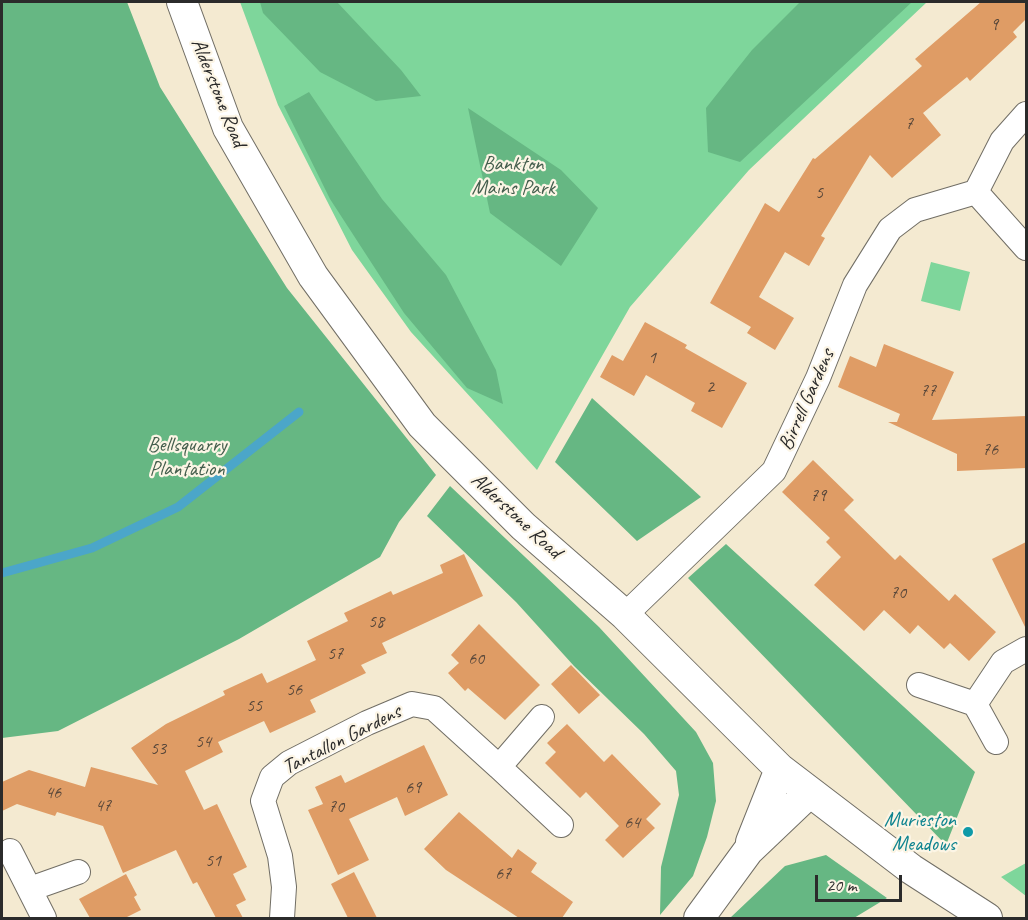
<!DOCTYPE html>
<style>
body{margin:0}
#map{position:relative;width:1028px;height:920px;overflow:hidden;background:#f4ead1;font-family:Caveat,sans-serif}
canvas{display:block}
.frame{position:absolute;inset:0;border:3px solid #2b2b2b;pointer-events:none}
.scale{position:absolute;left:815px;top:875px;width:87px;height:27px;box-sizing:border-box;border:3px solid #2b2b2b;border-top:0;padding-left:8px;font-size:18px;line-height:21px;white-space:nowrap;color:#2b2b2b;-webkit-text-stroke:4px #fcf5e5;paint-order:stroke}
</style>
<div id="map">
<canvas width="1028" height="920"></canvas>
<div class="frame"></div>
<div class="scale">20 m</div>
</div>
<script>
const ctx = document.querySelector('canvas').getContext('2d');
ctx.lineJoin = 'round';
function fill(path, color) {
  ctx.fillStyle = color;
  ctx.fill(path, 'evenodd');
}
function trace(path, color, width, dash) {
  ctx.strokeStyle = color;
  ctx.lineWidth = width;
  ctx.lineCap = dash ? 'butt' : 'round';
  ctx.setLineDash(dash || []);
  ctx.stroke(path);
}
function write(font, color, halo, rows, align = 'center') {
  ctx.font = font + ' Caveat,sans-serif';
  ctx.lineWidth = 4.5;
  ctx.setLineDash([]);
  ctx.textBaseline = 'middle';
  ctx.strokeStyle = halo;
  ctx.fillStyle = color;
  for (const [text, x, y, turn = 0] of rows) {
    ctx.save();
    ctx.translate(x, y);
    ctx.rotate((+turn || 0) * Math.PI / 180);
    ctx.textAlign = isNaN(turn) ? turn : align;
    if (halo) ctx.strokeText(text, 0, 0);
    ctx.fillText(text, 0, 0);
    ctx.restore();
  }
}
fill(new Path2D(`
 M 240,2 L 927,2 L 749,170 L 630,307 L 537,470 L 411,332 L 352,250 L 278,105 Z
 M 931,262 L 970,272 L 960,311 L 921,301 Z
 M 1026,863 L 1026,896 L 1001,877 Z`), '#7ed69b');
fill(new Path2D(`
 M 2,2 L 127,2 L 160,87 L 287,288 L 436,475 L 399,522 L 380,557 L 239,639 L 58,731 L 2,738 Z
 M 260,2 L 337,2 L 401,70 L 421,96 L 376,101 L 320,72 L 263,13 Z
 M 800,2 L 912,2 L 740,162 L 708,152 L 706,108 L 752,50 Z
 M 309,92 L 382,199 L 446,275 L 496,370 L 503,404 L 467,388 L 404,313 L 330,199 L 284,106 Z
 M 468,108 L 561,170 L 598,208 L 561,266 L 490,213 Z
 M 592,398 L 701,497 L 637,541 L 555,462 Z
 M 450,486 L 599,627 L 696,732 L 713,763 L 716,801 L 707,837 L 693,876 L 660,915 L 661,867 L 679,795 L 676,771 L 644,734 L 574,666 L 516,602 L 427,516 Z
 M 726,544 L 975,772 L 946,845 L 688,578 Z
 M 826,855 L 887,898 L 854,918 L 730,918 L 785,866 Z`), '#66b783');
trace(new Path2D(`
 M 2,573 L 92,548 L 178,507 L 299,412`), '#4ba6c9', 9);
fill(new Path2D(`
 M 981,2 L 1026,2 L 1026,19 L 1013,32 L 1017,37 L 970,81 L 967,77 L 923,113 L 941,135 L 892,178 L 870,155 L 821,236 L 825,238 L 809,266 L 785,252 L 759,297 L 794,318 L 775,350 L 747,333 L 751,327 L 710,303 L 765,203 L 779,212 L 813,158 L 815,159 L 922,66 L 915,59 Z
 M 645,322 L 687,345 L 685,348 L 747,383 L 722,428 L 691,411 L 695,403 L 646,375 L 634,396 L 600,377 L 612,355 L 623,361 Z
 M 884,344 L 954,372 L 932,420 L 1026,416 L 1026,468 L 957,471 L 957,454 L 888,422 L 897,422 L 900,414 L 838,387 L 850,356 L 876,367 Z
 M 813,460 L 854,500 L 844,510 L 895,560 L 900,555 L 949,601 L 955,594 L 996,632 L 969,661 L 950,643 L 944,649 L 918,625 L 910,634 L 884,610 L 864,631 L 814,585 L 841,557 L 826,542 L 830,538 L 782,492 Z
 M 1026,542 L 1026,629 L 992,559 Z
 M 464,554 L 483,596 L 382,643 L 387,653 L 361,665 L 366,673 L 310,700 L 316,712 L 270,733 L 264,721 L 218,742 L 223,752 L 185,771 L 204,810 L 217,804 L 247,867 L 233,874 L 246,900 L 236,905 L 243,918 L 216,918 L 197,882 L 193,884 L 176,850 L 123,873 L 103,826 L 57,812 L 55,816 L 17,804 L 2,811 L 2,782 L 29,770 L 85,787 L 91,767 L 158,785 L 131,748 L 166,724 L 225,695 L 223,691 L 262,673 L 267,683 L 316,660 L 307,641 L 348,621 L 344,613 L 391,591 L 393,595 L 443,573 L 440,565 Z
 M 479,624 L 540,685 L 505,720 L 468,688 L 465,691 L 448,673 L 459,663 L 451,655 Z
 M 571,665 L 600,695 L 579,714 L 551,684 Z
 M 567,724 L 604,762 L 612,754 L 661,804 L 646,819 L 655,828 L 623,858 L 605,840 L 619,826 L 586,792 L 580,798 L 545,763 L 556,752 L 547,743 Z
 M 424,745 L 448,795 L 405,816 L 397,797 L 349,819 L 369,860 L 338,875 L 308,810 L 323,804 L 315,787 L 341,775 L 345,783 Z
 M 459,812 L 512,858 L 518,849 L 537,863 L 531,872 L 573,902 L 562,918 L 519,918 L 446,870 L 424,849 Z
 M 354,872 L 377,918 L 348,918 L 331,884 Z
 M 126,874 L 137,895 L 134,897 L 141,910 L 125,918 L 90,918 L 79,899 Z`), '#df9c65');
const minor = new Path2D(`
 M 976,192 L 1002,141 L 1026,114
 M 625,615 L 774,471 L 818,378 L 855,285 L 890,229 L 915,210 L 976,192 L 1026,248
 M 919,685 L 975,704 L 1003,662 L 1026,649
 M 975,704 L 996,742
 M 499,767 L 561,825
 M 10,851 L 44,918
 M 30,889 L 78,872
 M 282,918 L 284,887 L 280,856 L 263,801 L 272,777 L 289,763 L 367,723 L 412,704 L 434,708 L 499,767 L 542,717`);
const tertiary = new Path2D(`
 M 182,2 L 228,128 L 313,276 L 422,425 L 523,526 L 625,615 L 780,769 L 911,869 L 987,918
 M 751,842 L 780,769
 M 699,918 L 748,851 L 809,793`);
trace(minor, '#716e65', 26);
trace(tertiary, '#716e65', 32);
trace(minor, '#fff', 24);
trace(tertiary, '#fff', 30);
for (const [x, y, r, color] of [
 [968,832,6,"#0f9aa8"]
]) {
  const dot = new Path2D();
  dot.arc(x, y, r, 0, 2 * Math.PI);
  ctx.fillStyle = color;
  ctx.fill(dot);
  trace(dot, '#fcf5e5', 2);
}
write('18px', '#58473a', null, [
 ["9",994,25],
 ["7",909,124],
 ["5",819,193],
 ["1",652,358],
 ["2",710,387],
 ["77",928,391],
 ["76",990,450],
 ["79",818,496],
 ["70",898,593],
 ["58",376,622],
 ["57",335,654],
 ["60",476,659],
 ["56",294,690],
 ["55",254,706],
 ["54",203,742],
 ["53",158,749],
 ["69",413,788],
 ["46",53,793],
 ["47",103,806],
 ["70",336,807],
 ["64",632,823],
 ["51",213,861],
 ["67",503,874]
]);
write('21px', '#2b2b2b', '#fcf5e5', [
 ["Alderstone Road",218,93,68],
 ["Birrell Gardens",807,400,-66],
 ["Alderstone Road",516,516,43],
 ["Tantallon Gardens",342,740,-27]
]);
write('21px', '#445e4d', '#fcf5e5', [
 ["Bankton",513,164],
 ["Mains Park",513,188],
 ["Bellsquarry",187,445],
 ["Plantation",187,469]
]);
write('21px', '#0d838f', '#fcf5e5', [
 ["Murieston",956,820],
 ["Meadows",956,844]
], 'right');
</script>
